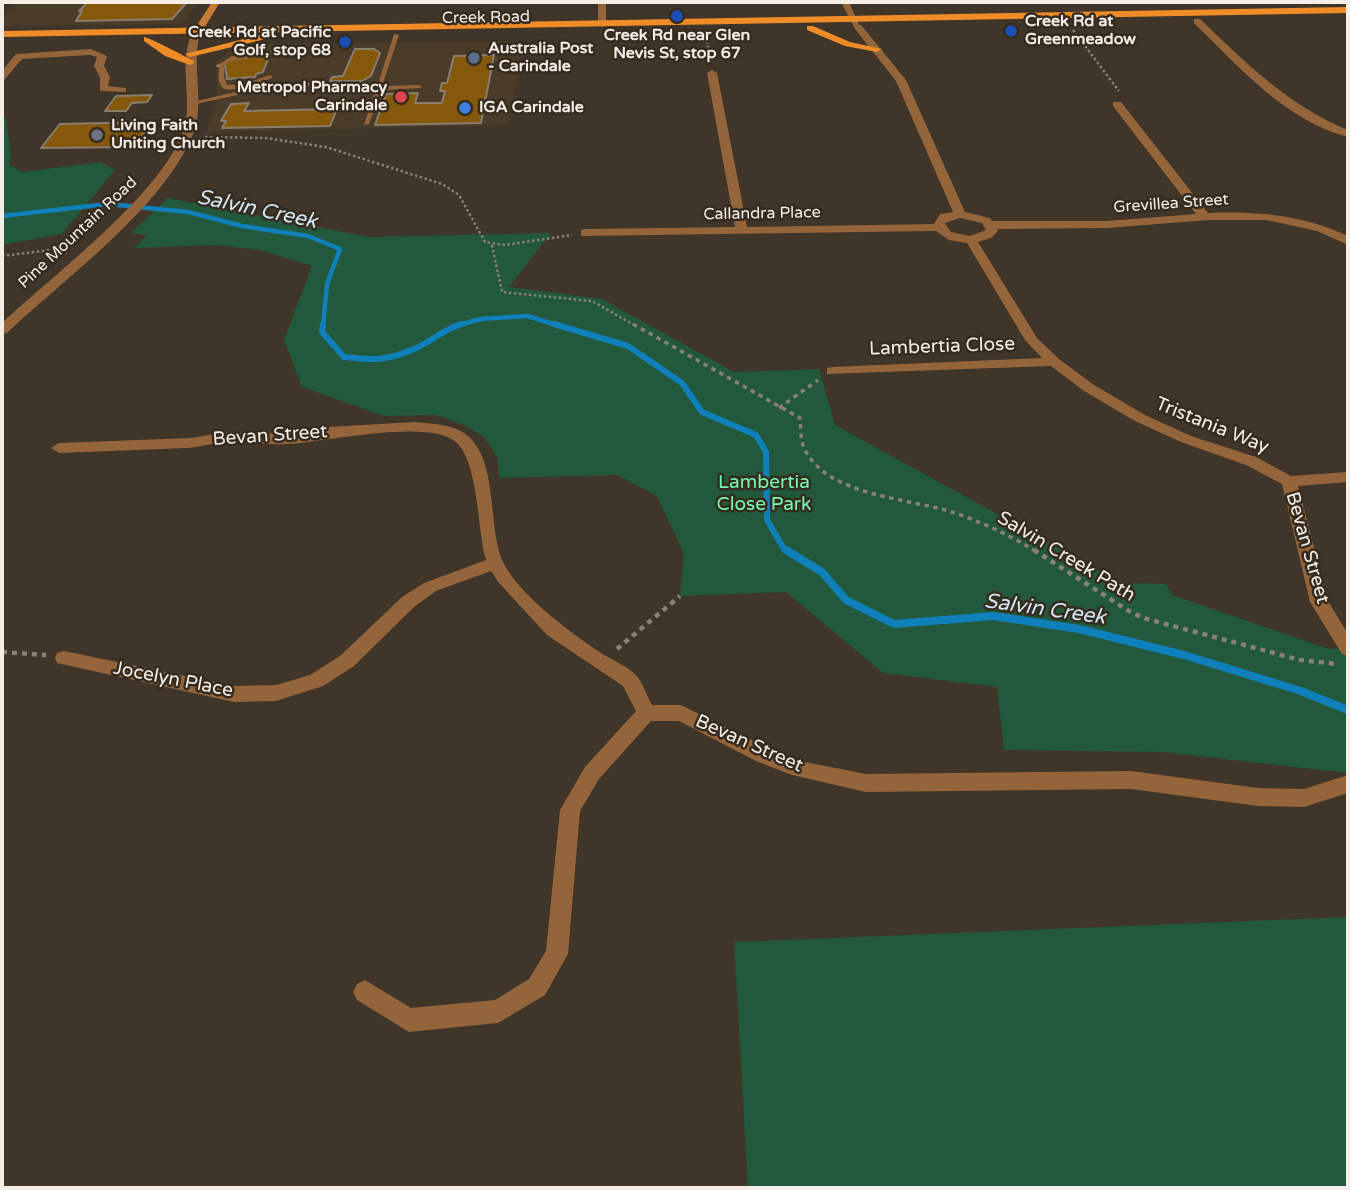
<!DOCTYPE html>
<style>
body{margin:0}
#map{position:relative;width:1350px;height:1190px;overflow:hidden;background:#3f3528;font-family:"Varela Round",sans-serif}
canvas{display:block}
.frame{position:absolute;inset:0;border:4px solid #f5eee6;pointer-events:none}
</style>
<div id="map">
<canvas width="1350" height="1190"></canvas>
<div class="frame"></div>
</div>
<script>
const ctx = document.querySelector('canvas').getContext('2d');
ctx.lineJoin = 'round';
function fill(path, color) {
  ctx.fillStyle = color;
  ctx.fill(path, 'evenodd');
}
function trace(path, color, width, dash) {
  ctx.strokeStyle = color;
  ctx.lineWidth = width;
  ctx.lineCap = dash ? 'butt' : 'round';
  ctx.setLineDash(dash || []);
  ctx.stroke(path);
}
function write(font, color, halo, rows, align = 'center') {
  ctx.font = font + ' "Varela Round",sans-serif';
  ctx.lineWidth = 5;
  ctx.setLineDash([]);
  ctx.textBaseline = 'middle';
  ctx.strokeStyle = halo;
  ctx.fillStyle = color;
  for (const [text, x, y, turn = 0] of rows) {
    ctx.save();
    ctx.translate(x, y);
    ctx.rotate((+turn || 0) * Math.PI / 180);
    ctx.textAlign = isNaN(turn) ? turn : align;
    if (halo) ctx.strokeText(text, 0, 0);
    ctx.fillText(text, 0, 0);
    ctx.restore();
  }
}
fill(new Path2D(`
 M 18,2 L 198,2 L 185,20 L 173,24 L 2,26 L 2,18 Z
 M 523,41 L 509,125 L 207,132 L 217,95 L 216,62 L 229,51 L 271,44 Z`), '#4b3c29');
fill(new Path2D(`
 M 2,116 L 6,117 L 11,157 L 9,164 L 22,172 L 101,162 L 115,170 L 62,234 L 2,245 Z
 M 168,198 L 369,237 L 551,233 L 509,287 L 602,299 L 734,372 L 819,369 L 835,425 L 1123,583 L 1166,584 L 1172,595 L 1329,649 L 1348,648 L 1348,773 L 1162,752 L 1004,750 L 997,687 L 883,673 L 786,592 L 680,596 L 684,554 L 657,496 L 617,475 L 499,478 L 497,457 L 484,437 L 462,424 L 436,415 L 384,416 L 302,387 L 284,340 L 312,266 L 260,250 L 217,245 L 134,248 L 147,235 L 131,233 Z
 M 1348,917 L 1348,1188 L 748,1188 L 734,942 Z`), '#22583b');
trace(new Path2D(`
 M 2,216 L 108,204 L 188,212 L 242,226 L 308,236 L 340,249 L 327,284 L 323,326
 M 455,326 L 481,319 L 527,316 L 560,326`), '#1080bb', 4.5);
trace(new Path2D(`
 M 323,324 L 322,332 L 344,357 C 372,360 387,361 414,349 C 431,342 443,329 462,324
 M 554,324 L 628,346 L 682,383 L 702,412 L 756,435 L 766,452 L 767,520 L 784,549 L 789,552`), '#1080bb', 6);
trace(new Path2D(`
 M 786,550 L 822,572 L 846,600 L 894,624 L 993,616 L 1079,629 L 1184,655 L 1301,691 L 1348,710`), '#1080bb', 8);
const building = new Path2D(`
 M 88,2 L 187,2 L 172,19 L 76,21 L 82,11 L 79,11 Z
 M 355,49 L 374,49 L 380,53 L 371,76 L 362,81 L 330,81 L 332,77 L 343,76 Z
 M 270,54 L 263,72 L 256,74 L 255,77 L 227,79 L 225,66 L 217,66 L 237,58 Z
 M 494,55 L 481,123 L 375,125 L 386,94 L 418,93 L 415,103 L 442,103 L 445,91 L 440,91 L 442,83 L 447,83 L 454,56 Z
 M 152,95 L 147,102 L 132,103 L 126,111 L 105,111 L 116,96 Z
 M 249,103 L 244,111 L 337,109 L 330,126 L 222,128 L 226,121 L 221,121 L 231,104 Z
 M 151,122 L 135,147 L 41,148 L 60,124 Z`);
fill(building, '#85580c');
trace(building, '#897d6e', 2);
trace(new Path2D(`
 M 1073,30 L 1119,91
 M 706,36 L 711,63
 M 205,137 L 265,138 L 326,147 L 442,184 L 459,195 L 485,242 L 505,245 L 572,235
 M 492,245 L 502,292 L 592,301 L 636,326
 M 2,256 L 50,250 L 67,253`), '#898176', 2.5, [2.5, 2.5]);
trace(new Path2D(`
 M 633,324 L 800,418 C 801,428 800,441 805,450 C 829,497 911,498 955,513 C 984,523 1011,536 1037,552
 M 779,408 L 818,380`), '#898176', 3.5, [4.5, 4.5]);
trace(new Path2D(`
 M 1034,550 L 1132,613 L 1147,619 L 1300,660 L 1337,664
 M 617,649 L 680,596
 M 2,652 L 46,655`), '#898176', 4.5, [5, 5]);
fill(new Path2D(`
 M 394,34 L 399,35 L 383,83 L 378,84 Z
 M 283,50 L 285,51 L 285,53 L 234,60 L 224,65 L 224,77 L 227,85 L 244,84 L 270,75 L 272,76 L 272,78 C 263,81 231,94 223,88 C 217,83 219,72 219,66 L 221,63 L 232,56 Z
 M 370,82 L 373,84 L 372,85 L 275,87 L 191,105 L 188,103 L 275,83 Z
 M 419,85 L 422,87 L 421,88 L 384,90 L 381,88 L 384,86 Z
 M 378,88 L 381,90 L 369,124 L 364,125 L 375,90 Z`), '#94643b');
fill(new Path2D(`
 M 598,2 L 606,2 L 606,24 L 602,27 L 598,24 Z
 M 1194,19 L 1200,19 C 1246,63 1289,106 1348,130 L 1348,137 C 1286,121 1238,66 1194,23 Z
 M 855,25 L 861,25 L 906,80 L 965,212 L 990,218 L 992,221 L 1107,221 L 1196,214 L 1113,106 L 1113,102 L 1121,102 L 1208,213 C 1258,211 1303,215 1348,236 L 1348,245 L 1317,231 L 1266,220 L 1209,220 L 1107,228 L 997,229 L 998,231 L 991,238 L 978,242 L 1037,338 L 1059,359 L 1094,385 L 1145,415 L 1191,436 L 1256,457 L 1291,476 L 1348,472 L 1348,482 L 1298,486 L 1328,601 L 1348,634 L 1348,656 L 1342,654 L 1310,602 L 1282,484 L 1246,465 L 1181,442 L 1135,421 L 1084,391 L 1051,366 L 827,374 L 827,368 L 832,367 L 1042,358 L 1025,340 L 967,243 L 949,240 L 936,231 L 581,236 L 581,230 L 585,229 L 735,227 L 707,73 L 712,70 L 717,73 L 747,227 L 934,224 L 940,214 L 953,212 L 896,81 L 855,29 ZM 960,218 L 982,223 L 986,230 L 970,236 L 951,232 L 945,223 Z
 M 91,49 L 107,56 L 104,66 L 110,77 L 108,86 L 126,88 L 126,92 L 100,91 L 100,77 L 94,66 L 97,57 L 90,55 L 22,59 L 5,79 L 2,80 L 2,71 L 16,54 Z
 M 415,422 C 431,424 454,424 467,435 C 499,462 487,526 503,562 C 519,595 571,633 601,653 C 612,660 629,667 637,676 C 643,684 647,696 652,705 L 681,705 L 770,749 L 800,761 L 866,774 L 1131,771 L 1258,788 L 1304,789 L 1348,775 L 1348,793 L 1304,807 L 1258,806 L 1131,789 L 866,792 L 792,775 L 756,761 L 679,721 L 651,721 L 599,779 L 580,811 L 568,954 L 545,995 L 498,1023 L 409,1032 L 357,1000 L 353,992 L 357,984 L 365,980 L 411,1008 L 495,1000 L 529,979 L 546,951 L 560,810 L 585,767 L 636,711 L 623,686 L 547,635 L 499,583 L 491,571 L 436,591 L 414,607 L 354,666 L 323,686 L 276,701 L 234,702 L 57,663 L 55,658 L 57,653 L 64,651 L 234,686 L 276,685 L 310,675 L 340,656 L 402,597 L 424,583 L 486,560 C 477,530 479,463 456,442 C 429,418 324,442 288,444 C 269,445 249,442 229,442 C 215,442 201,447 187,448 C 144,450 102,451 59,453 L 51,448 L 59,443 L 191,438 L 226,432 L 289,434 L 328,427 Z`), '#94643b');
fill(new Path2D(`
 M 841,2 L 849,2 L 861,29 L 855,29 Z
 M 191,36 L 199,38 C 192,69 205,104 193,134 C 164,207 64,279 7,333 L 2,334 L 2,323 C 53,275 159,196 183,132 C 194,101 178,67 191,36 Z`), '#94643b');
fill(new Path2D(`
 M 212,2 L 220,2 L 197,40 L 191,40 L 189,38 Z`), '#c77b34');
fill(new Path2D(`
 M 1348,7 L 1348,13 L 2,37 L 2,31 Z
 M 807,26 L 813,26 L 850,42 L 882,49 L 877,52 L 845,46 L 807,30 Z
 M 263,34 L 268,37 L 266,39 L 190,57 L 185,54 Z
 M 144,37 C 148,37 189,58 195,62 L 190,65 L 165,56 L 144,41 Z`), '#ef8c27');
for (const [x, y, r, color] of [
 [677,16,7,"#1a4fb4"],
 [1011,31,7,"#1a4fb4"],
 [345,42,7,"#1a4fb4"],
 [474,58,7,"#5c6f8a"],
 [401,97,7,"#e0444e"],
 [465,108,7,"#3f7fe0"],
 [97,135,7,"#6b7280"]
]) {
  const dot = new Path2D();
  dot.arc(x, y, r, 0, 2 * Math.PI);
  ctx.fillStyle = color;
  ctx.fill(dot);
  trace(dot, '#352b1e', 2.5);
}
write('16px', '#f5eee6', '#352b1e', [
 ["Creek Road",486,18,-1],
 ["Grevillea Street",1171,204,-4],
 ["Callandra Place",762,214,-1],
 ["Pine Mountain Road",78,233,-43]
]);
write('bold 16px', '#f5eee6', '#352b1e', [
 ["Creek Rd at",1025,22],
 ["Greenmeadow",1025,40],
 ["Creek Rd at Pacific",331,33,"right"],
 ["Golf, stop 68",331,51,"right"],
 ["Creek Rd near Glen",677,36,"center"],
 ["Nevis St, stop 67",677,54,"center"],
 ["Australia Post",488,49],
 ["- Carindale",488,67],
 ["Metropol Pharmacy",387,88,"right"],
 ["Carindale",387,106,"right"],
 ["IGA Carindale",479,108],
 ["Living Faith",111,126],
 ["Uniting Church",111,144]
], 'left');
write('19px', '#f5eee6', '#352b1e', [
 ["Lambertia Close",942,347,-2],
 ["Tristania Way",1212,426,22],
 ["Bevan Street",270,436,-4],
 ["Bevan Street",1307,548,74],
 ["Salvin Creek Path",1066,557,31],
 ["Jocelyn Place",173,680,11],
 ["Bevan Street",749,744,24]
]);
write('19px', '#75fcb4', '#352b1e', [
 ["Lambertia",764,483],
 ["Close Park",764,505]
]);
write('italic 21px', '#d0e5f5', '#352b1e', [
 ["Salvin Creek",257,210,12],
 ["Salvin Creek",1045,610,8]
]);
</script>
